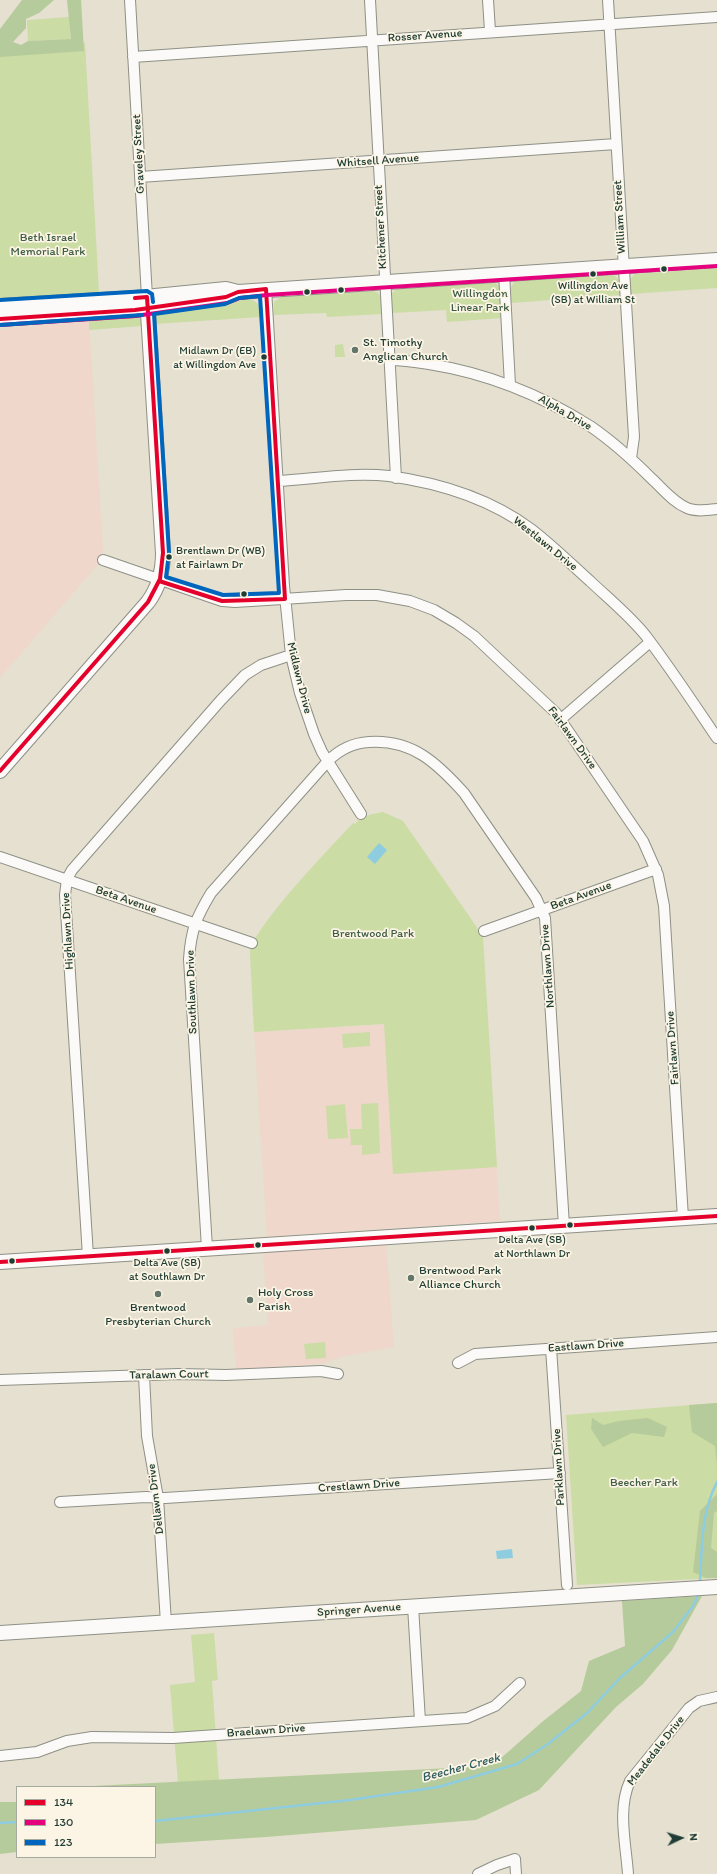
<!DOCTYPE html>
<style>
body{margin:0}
#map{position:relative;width:717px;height:1874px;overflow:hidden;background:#e5e0cf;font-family:Itim,sans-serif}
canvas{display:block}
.legend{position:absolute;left:16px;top:1786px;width:140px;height:72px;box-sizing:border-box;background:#fcf5e5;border:1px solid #a4ab9e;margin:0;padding:5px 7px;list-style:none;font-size:12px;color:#1f3d34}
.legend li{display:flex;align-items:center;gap:8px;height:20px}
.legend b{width:20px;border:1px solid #a4ab9e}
.north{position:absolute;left:661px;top:1818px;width:40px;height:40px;-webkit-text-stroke:3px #fcf5e5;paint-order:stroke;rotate:86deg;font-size:11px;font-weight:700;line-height:16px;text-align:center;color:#1f3d34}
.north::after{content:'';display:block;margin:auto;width:14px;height:18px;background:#1f3d34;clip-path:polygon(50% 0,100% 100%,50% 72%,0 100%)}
</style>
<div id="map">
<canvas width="717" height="1874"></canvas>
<ul class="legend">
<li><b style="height:5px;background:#e4002b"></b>134</li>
<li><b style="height:5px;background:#e5007d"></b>130</li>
<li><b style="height:5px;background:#0065bd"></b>123</li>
</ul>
<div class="north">N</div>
</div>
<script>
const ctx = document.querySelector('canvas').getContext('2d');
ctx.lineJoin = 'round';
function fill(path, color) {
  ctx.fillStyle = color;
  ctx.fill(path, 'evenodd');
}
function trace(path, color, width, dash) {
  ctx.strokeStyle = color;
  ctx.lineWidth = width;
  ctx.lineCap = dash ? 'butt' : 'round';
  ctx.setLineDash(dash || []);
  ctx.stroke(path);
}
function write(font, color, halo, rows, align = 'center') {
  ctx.font = font + ' Itim,sans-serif';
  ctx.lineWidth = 3.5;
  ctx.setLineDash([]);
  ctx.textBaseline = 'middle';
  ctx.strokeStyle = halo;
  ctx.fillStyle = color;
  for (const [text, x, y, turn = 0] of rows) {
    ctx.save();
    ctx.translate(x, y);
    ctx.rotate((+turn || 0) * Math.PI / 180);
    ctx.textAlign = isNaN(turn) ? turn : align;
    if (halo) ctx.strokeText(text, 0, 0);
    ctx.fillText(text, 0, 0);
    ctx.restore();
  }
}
fill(new Path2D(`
 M 89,318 L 103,549 L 100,562 L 0,678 L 0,329 L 80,322 Z
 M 488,1018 L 500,1221 L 267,1237 L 254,1032 Z
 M 386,1243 L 394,1347 L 345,1356 L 321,1364 L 236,1370 L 233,1328 L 268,1325 L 263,1251 Z`), '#efd7cc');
fill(new Path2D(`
 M 69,17 L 71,39 L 28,41 L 27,20 Z
 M 85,43 L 99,292 L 62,295 L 57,298 L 18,300 L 14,298 L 0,298 L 0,49 Z
 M 717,268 L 717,288 L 630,294 L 630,279 L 635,274 Z
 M 612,275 C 621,277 620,286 620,295 L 511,303 L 511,287 L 515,281 Z
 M 494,282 L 498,285 L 500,289 L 502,318 L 447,322 L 446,310 L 392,313 L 391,294 L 397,289 Z
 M 373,291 C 384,293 382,305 382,314 L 327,317 L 326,313 L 274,315 L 274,302 L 281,297 Z
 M 249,299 C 259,301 260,308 261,317 L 154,324 L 156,316 L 163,311 Z
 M 136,315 L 141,320 L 142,326 L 89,330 L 89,318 Z
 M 343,344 L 345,357 L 335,357 L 335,345 Z
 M 383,812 L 403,821 L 483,936 L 497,1167 L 393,1174 L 384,1024 L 254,1032 L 250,953 C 251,929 333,845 353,823 L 355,824 C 362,815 373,814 383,812 Z
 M 370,1032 L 370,1046 L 343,1048 L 342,1034 Z
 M 378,1103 L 380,1153 L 362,1155 L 362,1145 L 351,1145 L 350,1129 L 362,1129 L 361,1104 Z
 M 345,1104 L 348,1138 L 328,1139 L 326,1106 Z
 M 325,1342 L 326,1358 L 306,1359 L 304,1344 Z
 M 717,1403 L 717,1578 L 577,1585 L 566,1415 Z
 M 214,1633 L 218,1680 L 212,1681 L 219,1781 L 178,1783 L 170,1685 L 195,1682 L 191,1635 Z`), '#cbdca5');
fill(new Path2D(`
 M 22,0 L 54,0 L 39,13 L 26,19 L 26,28 L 13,42 L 21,45 L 28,41 L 71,39 L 67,0 L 81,0 L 84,51 L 0,57 L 0,29 Z
 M 717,1403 L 717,1467 L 715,1446 L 692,1432 L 689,1405 Z
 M 592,1418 L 603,1425 L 619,1421 L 648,1418 L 667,1427 L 664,1437 L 632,1433 L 603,1447 L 591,1429 Z
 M 717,1494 L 717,1511 L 714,1513 L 711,1548 L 717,1552 L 717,1578 L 706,1578 L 693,1572 L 700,1511 Z
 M 702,1596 L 672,1650 L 643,1684 L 616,1707 L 539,1790 L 476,1820 L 266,1837 L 155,1844 L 155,1787 L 73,1787 L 470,1767 L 500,1759 L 542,1722 L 581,1691 L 589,1661 L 625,1646 L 622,1601 Z
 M 0,1802 L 17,1802 L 17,1852 L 0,1854 Z`), '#b6cb9b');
fill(new Path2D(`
 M 379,843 L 387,850 L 375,864 L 367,857 Z
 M 512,1549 L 513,1558 L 497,1559 L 496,1551 Z`), '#8ecde0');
trace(new Path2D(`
 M 700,1581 C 702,1547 701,1512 717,1482
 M 155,1821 L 350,1800 L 438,1787 L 517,1764 L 548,1744 L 587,1713 L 621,1677 L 673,1632 L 693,1606 L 699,1593
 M 0,1823 L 17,1822`), '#8ecde0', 2.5);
const street = new Path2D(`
 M 130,0 L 147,297
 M 370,0 L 396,478
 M 488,0 L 490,31
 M 608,0 L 634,437 L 631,458
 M 133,57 L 717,17
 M 140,177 L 616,144
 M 504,273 L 510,385
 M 266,289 L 284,586 L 291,655 L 300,693 L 314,734 L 322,752 L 361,814
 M 390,360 C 403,360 416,362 429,364 C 486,373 541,395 590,426 C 612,441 633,460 652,479 C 663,489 673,502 687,508 C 696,512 708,510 717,509
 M 277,481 C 314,479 351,472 389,476 C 440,483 489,498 531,529 C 552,545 571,564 590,581 C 609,599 630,616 646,636 C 671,669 694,704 717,738
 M 103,560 L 222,601 L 235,602 L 346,595 L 377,595 L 410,601 L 434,610 L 456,623 L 474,636 L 556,713 L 643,841 L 658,875 L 664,906 L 683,1218
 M 560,720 L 650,642
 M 0,857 L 252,943
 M 484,931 L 656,869
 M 207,1248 L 189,959 C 191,930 196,918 211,893 L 328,761 C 339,750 353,743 369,742 C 412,739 437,763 464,793 L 536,898 L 545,918 L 564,1226
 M 88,1256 L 65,895 L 67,879 L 72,870 L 221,700 L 245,675 L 261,665 L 291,655
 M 551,1348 L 567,1585
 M 458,1363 L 475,1354 L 717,1337
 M 144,1375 L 147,1436 L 158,1498 L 166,1623
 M 0,1380 L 179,1374 L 226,1375 L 321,1371 L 338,1374
 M 60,1502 L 146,1497 L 165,1498 L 560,1473
 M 413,1606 L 420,1721
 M 0,1756 L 37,1752 L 67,1741 L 92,1737 L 173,1738 L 467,1718 L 495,1706 L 520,1683
 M 478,1874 L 497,1865 L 515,1859 L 516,1874
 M 628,1874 C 626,1844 617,1809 630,1781 L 689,1708 L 699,1701 L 717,1697`);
const secondary = new Path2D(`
 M 0,306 L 135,298 L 226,289 L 238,292 L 717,260
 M 0,319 L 135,310 L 206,300 L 230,295
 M 0,771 L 148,602 C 159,587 163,571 163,553 L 147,297
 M 0,1262 L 717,1216
 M 0,1633 L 717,1587`);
trace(street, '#8e9086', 12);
trace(secondary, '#8e9086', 16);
trace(street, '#fbfaf8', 10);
trace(secondary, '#fbfaf8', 14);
trace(new Path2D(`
 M 0,319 L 135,310 L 226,297 L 238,292 L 266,289 L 285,599 L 222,601 L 159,581
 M 0,771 L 148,602 L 160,579 L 163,553 L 147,297 L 135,298
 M 0,1262 L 717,1216`), '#e4002b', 4);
trace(new Path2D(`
 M 0,325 L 135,316 L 227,303 L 240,298 L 267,295 L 717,266`), '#e5007d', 4);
trace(new Path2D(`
 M 260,296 L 279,593 L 223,595 L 166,577 L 169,553 L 154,314 L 225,304 L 239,298 Z
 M 0,300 L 147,291 L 152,294 L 153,302
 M 0,325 L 142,315`), '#0065bd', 4);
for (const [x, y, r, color] of [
 [664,269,3.5,"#1f3d34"],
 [593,274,3.5,"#1f3d34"],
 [341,290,3.5,"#1f3d34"],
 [307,292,3.5,"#1f3d34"],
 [355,350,4,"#64766a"],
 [264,357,3.5,"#1f3d34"],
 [169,557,3.5,"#1f3d34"],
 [244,594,3.5,"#1f3d34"],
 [570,1225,3.5,"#1f3d34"],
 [532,1228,3.5,"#1f3d34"],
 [258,1245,3.5,"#1f3d34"],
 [167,1251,3.5,"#1f3d34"],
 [12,1261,3.5,"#1f3d34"],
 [411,1278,4,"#64766a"],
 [158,1294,4,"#64766a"],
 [250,1300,4,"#64766a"]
]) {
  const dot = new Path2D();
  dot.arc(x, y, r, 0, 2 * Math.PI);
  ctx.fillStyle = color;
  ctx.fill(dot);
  trace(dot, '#fcf5e5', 1.5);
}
write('11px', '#1f3d34', '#fcf5e5', [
 ["Willingdon Ave",593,286],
 ["(SB) at William St",593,300],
 ["Midlawn Dr (EB)",256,351,"right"],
 ["at Willingdon Ave",256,365,"right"],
 ["Brentlawn Dr (WB)",176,551,"left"],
 ["at Fairlawn Dr",176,565,"left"],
 ["Delta Ave (SB)",532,1240],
 ["at Northlawn Dr",532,1254],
 ["Delta Ave (SB)",167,1263],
 ["at Southlawn Dr",167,1277]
]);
write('12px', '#1f3d34', '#fcf5e5', [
 ["Rosser Avenue",425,36,-4],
 ["Graveley Street",139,154,-93],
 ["Whitsell Avenue",378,161,-4],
 ["William Street",620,217,-93],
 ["Kitchener Street",381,227,-93],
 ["Alpha Drive",565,413,30],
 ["Westlawn Drive",545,544,39],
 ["Midlawn Drive",299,678,76],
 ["Fairlawn Drive",572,738,54],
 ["Beta Avenue",581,896,-20],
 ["Beta Avenue",126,900,19],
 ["Highlawn Drive",68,931,-93],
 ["Northlawn Drive",548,966,-94],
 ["Southlawn Drive",192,992,-92],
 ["Fairlawn Drive",673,1048,-94],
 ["Eastlawn Drive",586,1346,-4],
 ["Taralawn Court",169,1375,-1],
 ["Parklawn Drive",559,1467,-93],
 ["Crestlawn Drive",359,1486,-4],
 ["Dellawn Drive",156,1499,-97],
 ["Springer Avenue",359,1610,-4],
 ["Braelawn Drive",266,1731,-4],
 ["Meadedale Drive",656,1751,-52]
]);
write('12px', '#3d5c44', '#fcf5e5', [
 ["Beth Israel",48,238],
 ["Memorial Park",48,252],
 ["Willingdon",480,294],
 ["Linear Park",480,308],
 ["Brentwood Park",373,934],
 ["Beecher Park",644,1483]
]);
write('12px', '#1f3d34', '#fcf5e5', [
 ["St. Timothy",363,343],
 ["Anglican Church",363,357],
 ["Brentwood Park",419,1271],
 ["Alliance Church",419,1285],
 ["Holy Cross",258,1293],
 ["Parish",258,1307],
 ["Brentwood",158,1308,"center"],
 ["Presbyterian Church",158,1322,"center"]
], 'left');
write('italic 13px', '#325f61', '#fcf5e5', [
 ["Beecher Creek",461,1768,-15]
]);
</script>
